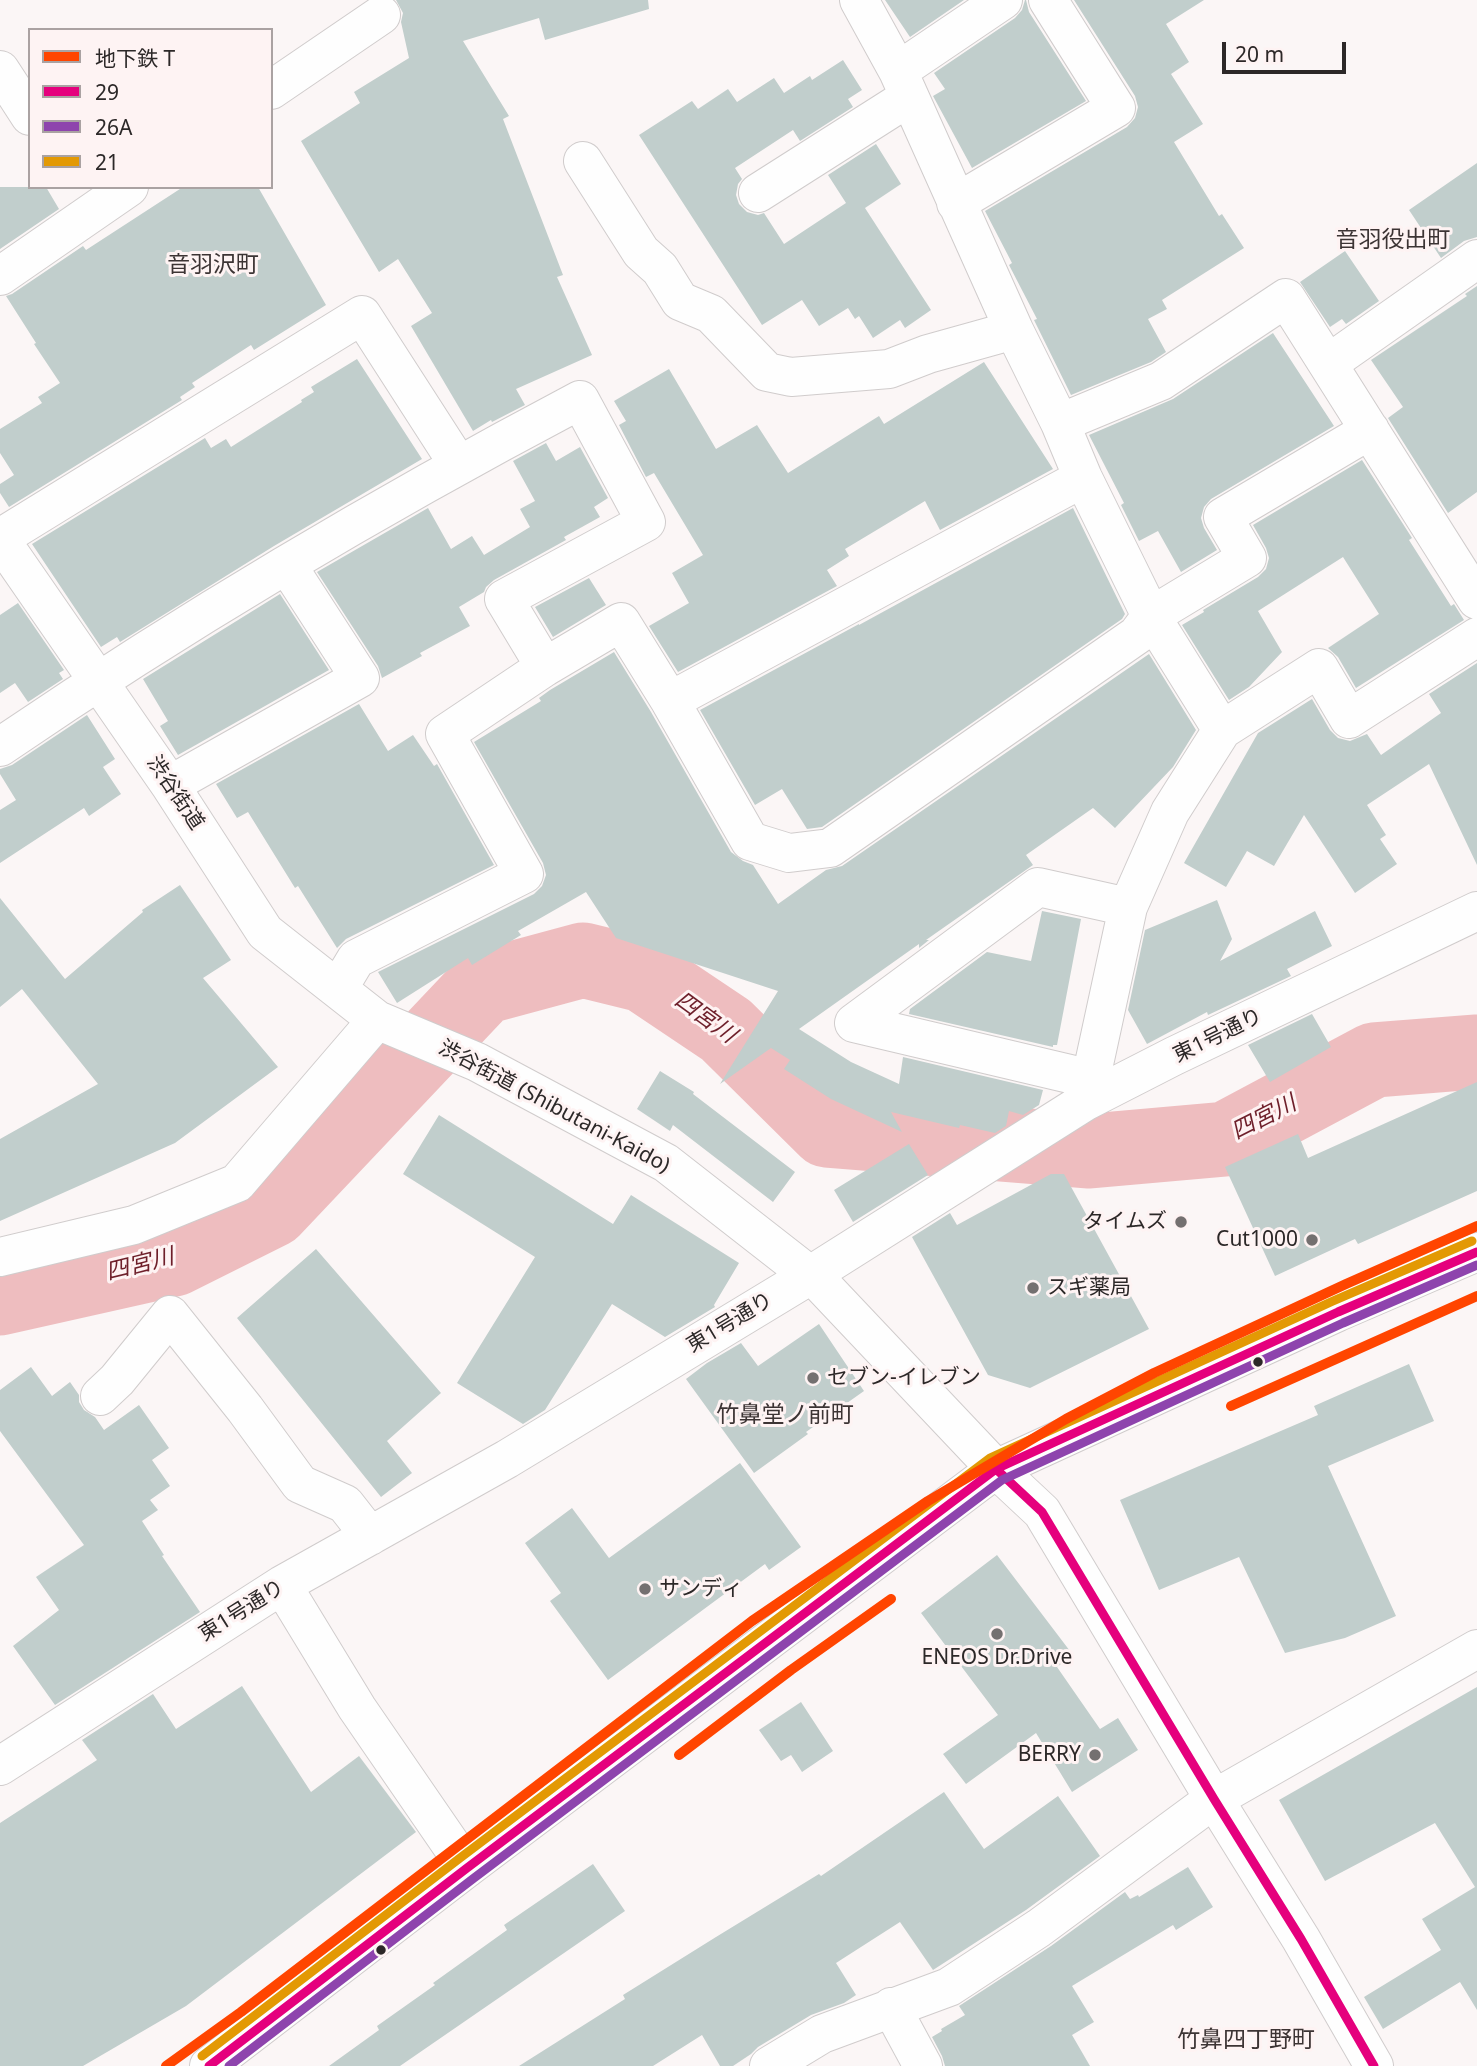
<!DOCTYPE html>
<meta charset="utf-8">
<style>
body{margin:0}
#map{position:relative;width:1477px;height:2066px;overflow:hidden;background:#fbf6f6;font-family:"Noto Sans","Noto Sans JP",sans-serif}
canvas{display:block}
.legend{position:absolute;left:28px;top:28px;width:245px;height:161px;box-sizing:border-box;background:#fef3f3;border:2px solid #aaa2a2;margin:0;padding:9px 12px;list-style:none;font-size:21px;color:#2c2828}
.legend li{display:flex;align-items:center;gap:14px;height:35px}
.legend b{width:35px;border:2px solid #aaa2a2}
.scale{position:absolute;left:1222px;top:42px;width:124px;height:32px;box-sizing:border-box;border:4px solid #2c2828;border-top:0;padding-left:9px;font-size:21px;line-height:24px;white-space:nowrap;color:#2c2828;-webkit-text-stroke:5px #fef3f3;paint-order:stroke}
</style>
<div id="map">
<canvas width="1477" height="2066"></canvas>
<ul class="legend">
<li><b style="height:9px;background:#ff4500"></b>地下鉄 T</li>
<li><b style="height:9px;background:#e5007d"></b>29</li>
<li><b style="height:9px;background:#8e44ad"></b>26A</li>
<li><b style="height:9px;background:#e39904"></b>21</li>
</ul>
<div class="scale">20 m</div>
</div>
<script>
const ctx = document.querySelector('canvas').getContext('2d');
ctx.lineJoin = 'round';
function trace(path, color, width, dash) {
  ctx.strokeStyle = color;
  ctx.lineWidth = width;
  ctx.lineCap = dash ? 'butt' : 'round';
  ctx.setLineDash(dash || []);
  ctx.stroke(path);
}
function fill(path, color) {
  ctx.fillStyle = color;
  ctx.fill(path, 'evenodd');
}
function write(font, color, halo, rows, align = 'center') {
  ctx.font = font + ' "Noto Sans","Noto Sans JP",sans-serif';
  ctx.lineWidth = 6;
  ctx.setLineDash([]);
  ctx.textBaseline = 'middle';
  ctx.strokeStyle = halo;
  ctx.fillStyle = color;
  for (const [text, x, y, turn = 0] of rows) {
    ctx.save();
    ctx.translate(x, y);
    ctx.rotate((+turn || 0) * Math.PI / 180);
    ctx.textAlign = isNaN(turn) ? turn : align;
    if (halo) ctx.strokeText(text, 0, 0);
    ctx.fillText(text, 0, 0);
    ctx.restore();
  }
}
trace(new Path2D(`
 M 0,1298 L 174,1259 L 272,1210 L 483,987 L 583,960 L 644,975 L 726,1030 L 827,1130 L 1090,1151 L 1226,1139 L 1374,1060 L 1477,1052`), '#eebdbf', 75);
fill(new Path2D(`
 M 396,0 L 648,0 L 649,9 L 545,40 L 539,18 L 463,41 L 509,116 L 503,119 L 563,275 L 557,277 L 592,355 L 516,389 L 525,405 L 492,422 L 491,420 L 473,431 L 411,326 L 432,313 L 398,259 L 379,272 L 301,141 L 360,103 L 354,92 L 409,58 L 401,22 L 403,13 Z
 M 885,0 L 964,0 L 910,37 Z
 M 1025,0 L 1026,0 L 1029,12 L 1086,101 L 972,168 L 933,96 L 945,89 L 934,73 L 1015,18 L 1022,10 Z
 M 1074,0 L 1204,0 L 1166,24 L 1189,62 L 1171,74 L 1203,124 L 1174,142 L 1219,216 L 1222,214 L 1244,248 L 1162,300 L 1167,309 L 1148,319 L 1166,352 L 1151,362 L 1071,395 L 1034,320 L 1037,319 L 1009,265 L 1012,263 L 985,211 L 1127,127 L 1135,118 L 1138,107 L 1135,96 Z
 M 843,60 L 862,90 L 848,99 L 853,107 L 800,141 L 793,130 L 735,168 L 742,179 L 738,184 L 736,195 L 739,204 L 747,212 L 758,215 L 764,213 L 784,244 L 846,203 L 828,175 L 876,144 L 901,184 L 865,208 L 931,310 L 905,328 L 900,320 L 873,338 L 859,316 L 855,319 L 848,308 L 819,326 L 802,300 L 762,325 L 639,135 L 692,101 L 698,109 L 728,89 L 737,102 L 774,78 L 784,93 L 810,76 L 812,80 Z
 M 1477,163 L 1477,237 L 1464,241 L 1441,258 L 1409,210 Z
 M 0,187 L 46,187 L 59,209 L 0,249 Z
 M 183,187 L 258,187 L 326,305 L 254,350 L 251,345 L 192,383 L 195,387 L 180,397 L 182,400 L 9,507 L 0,493 L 0,484 L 14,475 L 0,453 L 0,429 L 42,403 L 38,397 L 60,383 L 34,344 L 36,343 L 6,296 L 12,294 L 83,246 L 86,250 Z
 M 1345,251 L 1379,301 L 1346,324 L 1342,319 L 1330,327 L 1300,282 Z
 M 1477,286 L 1477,492 L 1448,513 L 1388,418 L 1403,407 L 1371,360 L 1467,296 L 1465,294 Z
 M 1273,333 L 1334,426 L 1211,499 L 1204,507 L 1201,518 L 1204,528 L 1217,550 L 1181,572 L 1158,531 L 1139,541 L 1121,505 L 1124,503 L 1089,435 L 1173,399 Z
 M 357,359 L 422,459 L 274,546 L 120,642 L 117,637 L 101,647 L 32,544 L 205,438 L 211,448 L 226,439 L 231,447 L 302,402 L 301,400 L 314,392 L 311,387 Z
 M 984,362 L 1053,469 L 940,530 L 925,501 L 845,549 L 849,556 L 827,570 L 837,586 L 678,672 L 649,626 L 689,603 L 672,573 L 703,555 L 654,473 L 646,477 L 619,425 L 626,421 L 614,401 L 669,369 L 716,449 L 757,425 L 788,473 L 879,416 L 884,424 Z
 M 546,443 L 556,461 L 580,447 L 608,498 L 594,507 L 600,517 L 564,537 L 566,540 L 494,580 L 486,587 L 484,592 L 459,607 L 470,626 L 420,653 L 422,656 L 382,678 L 378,666 L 317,572 L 428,508 L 451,549 L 472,536 L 484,555 L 530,527 L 520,509 L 535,501 L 513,461 Z
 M 1362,460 L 1412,538 L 1409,540 L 1451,606 L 1454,604 L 1464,620 L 1356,688 L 1338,657 L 1328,648 L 1379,614 L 1343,557 L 1258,611 L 1282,652 L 1249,687 L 1229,700 L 1182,625 L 1204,612 L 1203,610 L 1258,577 L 1266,569 L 1269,558 L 1266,548 L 1253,525 Z
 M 1073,508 L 1125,614 L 1122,619 L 822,827 L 807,829 L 782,789 L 755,805 L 700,710 L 859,624 L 859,625 Z
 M 589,578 L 606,605 L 553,637 L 535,607 Z
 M 280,594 L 329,670 L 178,755 L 160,726 L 168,721 L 143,679 Z
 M 18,603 L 64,670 L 59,673 L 63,679 L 28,702 L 15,683 L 0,693 L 0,615 Z
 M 614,652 L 651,712 L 731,852 L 743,861 L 753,865 L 778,904 L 826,870 L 842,866 L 1149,654 L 1196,730 L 1173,767 L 1115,828 L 1093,808 L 1026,855 L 1033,865 L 926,940 L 929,940 L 919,948 L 919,944 L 799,1029 L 851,1062 L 899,1084 L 903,1057 L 1043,1090 L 1039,1105 L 1023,1115 L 1009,1111 L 1006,1126 L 995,1133 L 960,1125 L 959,1128 L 891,1112 L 902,1132 L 831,1099 L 784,1069 L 790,1060 L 771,1048 L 720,1084 L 778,991 L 616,938 L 586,892 L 518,931 L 521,935 L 472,965 L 468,958 L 397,1003 L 378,972 L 534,894 L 542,886 L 546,875 L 543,863 L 474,742 L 541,701 L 539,698 L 550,690 Z
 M 1477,663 L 1477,865 L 1429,764 L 1367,805 L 1386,835 L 1380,839 L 1397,864 L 1355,893 L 1304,815 L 1274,866 L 1247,851 L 1226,887 L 1184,863 L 1258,733 L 1312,699 L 1330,730 L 1338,738 L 1350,741 L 1367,734 L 1381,755 L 1441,713 L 1429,694 Z
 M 359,704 L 388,751 L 413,735 L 434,766 L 437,764 L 494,865 L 346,939 L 337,948 L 298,886 L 295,888 L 248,812 L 237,818 L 216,784 Z
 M 87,715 L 115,759 L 103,767 L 121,794 L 89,816 L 84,808 L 0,863 L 0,810 L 16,800 L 0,774 L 0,769 L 12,765 Z
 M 180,885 L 231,960 L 203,978 L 278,1067 L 175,1143 L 0,1221 L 0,1139 L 98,1084 L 22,989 L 0,1007 L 0,898 L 65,979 L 143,912 L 142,910 Z
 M 1217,900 L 1232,939 L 1220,961 L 1315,911 L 1332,946 L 1287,969 L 1291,976 L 1208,1015 L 1207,1012 L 1147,1044 L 1128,1010 L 1145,930 Z
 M 1042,911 L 1081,919 L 1057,1045 L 1053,1045 L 1053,1047 L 909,1014 L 910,1009 L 987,952 L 1031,961 Z
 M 1312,1014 L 1331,1047 L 1270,1082 L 1248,1045 Z
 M 660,1071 L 694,1092 L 693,1094 L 795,1172 L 773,1202 L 673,1125 L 670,1131 L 637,1109 Z
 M 1477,1082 L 1477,1191 L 1358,1244 L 1355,1239 L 1275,1276 L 1225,1167 L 1298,1134 L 1308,1158 Z
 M 439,1115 L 613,1224 L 631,1195 L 739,1263 L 714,1305 L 715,1307 L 665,1337 L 612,1304 L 545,1410 L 523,1424 L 457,1383 L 535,1257 L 403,1174 Z
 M 909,1144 L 928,1175 L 853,1222 L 834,1190 Z
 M 1051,1174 L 1064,1174 L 1149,1329 L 1030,1388 L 988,1375 L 912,1237 L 950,1213 L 957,1225 Z
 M 316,1249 L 441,1393 L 387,1441 L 412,1473 L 381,1497 L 237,1318 Z
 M 819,1324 L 864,1391 L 806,1432 L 808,1434 L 754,1473 L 686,1379 L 707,1363 L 741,1343 L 758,1366 Z
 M 1409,1364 L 1434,1421 L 1328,1466 L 1396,1616 L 1345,1638 L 1285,1653 L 1239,1557 L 1159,1590 L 1120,1500 L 1318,1415 L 1314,1406 Z
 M 31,1367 L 52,1396 L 70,1382 L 79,1395 L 79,1402 L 84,1410 L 95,1417 L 104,1430 L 139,1405 L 169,1448 L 152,1460 L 170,1486 L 150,1500 L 158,1510 L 142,1521 L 164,1555 L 162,1556 L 200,1612 L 55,1705 L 13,1646 L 59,1610 L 36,1577 L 84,1545 L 0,1431 L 0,1390 Z
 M 740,1463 L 801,1547 L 769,1570 L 765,1564 L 608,1680 L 550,1601 L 561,1593 L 525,1543 L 572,1508 L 609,1558 Z
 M 997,1555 L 1073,1655 L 1057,1667 L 1100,1729 L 1118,1718 L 1138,1750 L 1072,1792 L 1036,1733 L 966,1784 L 943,1754 L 998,1715 L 921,1613 Z
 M 242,1686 L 311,1792 L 359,1756 L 416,1832 L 186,2006 L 83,2066 L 0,2066 L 0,1823 L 97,1760 L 82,1740 L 153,1694 L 176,1729 Z
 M 1477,1687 L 1477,2010 L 1460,1982 L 1383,2029 L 1364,1997 L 1441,1950 L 1422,1919 L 1475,1887 L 1435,1823 L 1325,1881 L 1279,1800 Z
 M 801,1702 L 833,1751 L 802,1772 L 791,1755 L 781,1761 L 759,1730 Z
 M 944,1792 L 984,1849 L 1058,1796 L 1100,1856 L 1026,1910 L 933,1970 L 900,1922 L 836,1963 L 856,1995 L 844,2003 L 811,2015 L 758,2047 L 751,2054 L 733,2066 L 720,2066 L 702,2035 L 653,2066 L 519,2066 L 625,1999 L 623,1995 L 716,1937 L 819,1874 L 821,1876 Z
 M 593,1864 L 625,1911 L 400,2066 L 329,2066 L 379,2030 L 377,2026 L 435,1985 L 433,1983 L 507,1930 L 504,1925 Z
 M 1188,1867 L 1213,1907 L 1176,1930 L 1173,1925 L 1072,1986 L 1094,2022 L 1072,2035 L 1090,2066 L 945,2066 L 942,2056 L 932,2037 L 942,2031 L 941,2029 L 965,2015 L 959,2006 L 1051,1946 L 1125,1892 L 1130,1899 L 1138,1895 L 1139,1897 Z`), '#c1cecc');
const minor = new Path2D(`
 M 859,0 L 898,71 L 1014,330 L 1060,423 L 1083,478 L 1151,616 L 1222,730
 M 0,70 L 30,116
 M 898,71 L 1003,0
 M 271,90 L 381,15
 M 583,161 L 641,252 L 660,269 L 680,301 L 711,314 L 767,372 L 791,377 L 889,369 L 928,354 L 1014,330
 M 758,193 L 909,97
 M 956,203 L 1116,108 L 1048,0
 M 0,276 L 129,187
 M 1329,363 L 1477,259
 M 1060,423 L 1161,381 L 1286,298 L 1477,600
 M 0,538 L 362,315 L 458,464
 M 0,539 L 170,785 L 265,932 L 377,1020 L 477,1062 L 666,1163 L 821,1284 L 996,1469 L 1042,1512 L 1214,1799 L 1301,1939 L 1374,2066
 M 670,701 L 750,841 L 789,853 L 830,848 L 1137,635 L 1151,616 L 1247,558 L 1223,517 L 1370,430
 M 0,747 C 186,620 381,505 580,400 L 646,522 L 504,599 L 545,667
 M 170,785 L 360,678 L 287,565
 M 338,989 L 356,959 L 524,874 L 445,734 L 545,667 L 621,622 L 670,701 L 1083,478
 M 1091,1079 L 854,1023 L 1038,887 L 1128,907
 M 1086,1101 L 1128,907 L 1170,812 L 1222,730 L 1319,668 L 1349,719 L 1477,637
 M 0,1257 L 134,1225 L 237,1183 L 377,1020
 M 100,1396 L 117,1380 L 170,1315 L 245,1409 L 300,1484 L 345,1504 L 370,1536
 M 282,1585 L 357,1708 L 467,1868
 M 0,1766 L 282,1585 L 507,1459 L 809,1276 L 1086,1101 L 1174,1056 L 1477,911
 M 891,2007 L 923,2066
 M 209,2066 L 467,1868 L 996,1469 L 1338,1312 L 1477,1252
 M 769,2066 L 822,2034 L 949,1987 L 1039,1928 L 1214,1799 L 1477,1649`);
trace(minor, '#d0cccc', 40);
trace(minor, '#fefefe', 38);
trace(new Path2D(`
 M 996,1469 L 1042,1512 L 1214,1799 L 1301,1939 L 1374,2066
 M 209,2066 L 467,1868 L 996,1469 L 1338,1312 L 1477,1252`), '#e5007d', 9);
trace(new Path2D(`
 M 229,2066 L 474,1878 L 1002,1480 L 1343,1323 L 1477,1265`), '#8e44ad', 9);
trace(new Path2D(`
 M 202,2056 L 460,1858 L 990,1458 L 1333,1301 L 1472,1241`), '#e39904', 9);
trace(new Path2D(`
 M 1231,1406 L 1477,1296
 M 679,1755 L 791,1670 L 891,1599
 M 166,2066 L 241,2012 L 752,1621 L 928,1501 L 1066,1419 L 1154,1373 L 1346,1284 L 1477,1226`), '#ff4500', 10);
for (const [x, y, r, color] of [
 [1181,1222,7,"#747070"],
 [1312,1240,7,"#747070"],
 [1033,1288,7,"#747070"],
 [1258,1362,6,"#2c2828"],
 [813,1378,7,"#747070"],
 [645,1589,7,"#747070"],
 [997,1634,7,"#747070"],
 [1095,1755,7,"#747070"],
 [381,1950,6,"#2c2828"]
]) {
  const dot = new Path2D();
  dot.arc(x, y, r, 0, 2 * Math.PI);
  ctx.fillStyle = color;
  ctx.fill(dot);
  trace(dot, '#fef3f3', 2.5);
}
write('21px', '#2c2828', '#fef3f3', [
 ["渋谷街道",175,793,56],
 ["東1号通り",1218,1036,-26],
 ["渋谷街道 (Shibutani-Kaido)",554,1107,28],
 ["東1号通り",730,1323,-31],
 ["東1号通り",242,1611,-32]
]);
write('21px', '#2c2828', '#fef3f3', [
 ["タイムズ",1167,1222],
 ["Cut1000",1298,1240],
 ["スギ薬局",1047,1288,"left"],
 ["セブン-イレブン",827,1378,"left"],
 ["サンディ",659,1589,"left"],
 ["ENEOS Dr.Drive",997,1658,"center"],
 ["BERRY",1081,1755]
], 'right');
write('23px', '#3c3434', '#fef3f3', [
 ["音羽役出町",1393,240],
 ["音羽沢町",213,265],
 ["竹鼻堂ノ前町",785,1415],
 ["竹鼻四丁野町",1246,2040]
]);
write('italic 23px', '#6e1f2a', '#fef3f3', [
 ["四宮川",705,1018,36],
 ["四宮川",1264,1118,-27],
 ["四宮川",140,1265,-14]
]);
</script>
